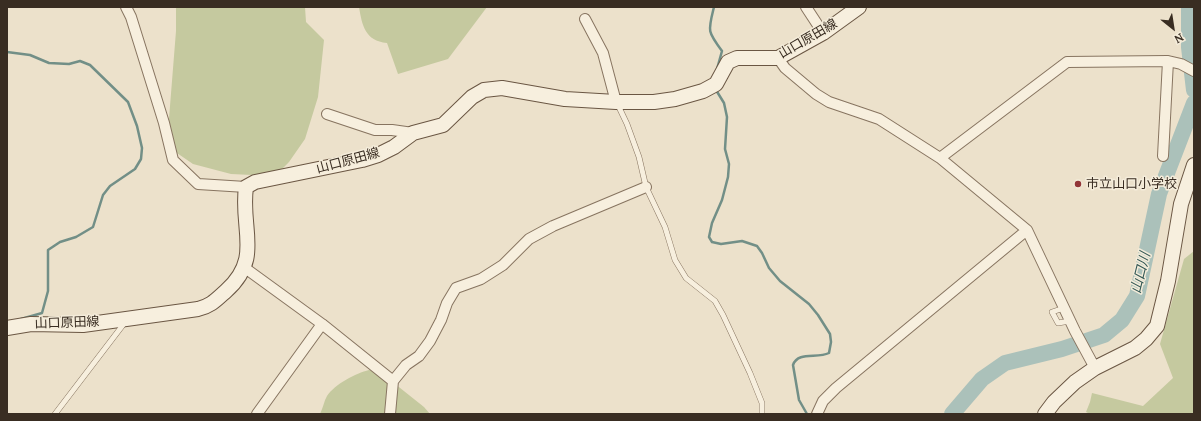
<!DOCTYPE html>
<meta charset="utf-8">
<style>
body{margin:0}
#map{position:relative;width:1201px;height:421px;overflow:hidden;background:#ece1cb;font-family:Lora,serif}
canvas{display:block}
.frame{position:absolute;inset:0;border:8px solid #392d22;pointer-events:none}
.north{position:absolute;left:1153px;top:8px;width:40px;height:40px;-webkit-text-stroke:3px #f4ecda;paint-order:stroke;rotate:150deg;font-size:11px;font-weight:700;line-height:16px;text-align:center;color:#392d22}
.north::after{content:'';display:block;margin:auto;width:14px;height:18px;background:#392d22;clip-path:polygon(50% 0,100% 100%,50% 72%,0 100%)}
</style>
<div id="map">
<canvas width="1201" height="421"></canvas>
<div class="frame"></div>
<div class="north">N</div>
</div>
<script>
const ctx = document.querySelector('canvas').getContext('2d');
ctx.lineJoin = 'round';
function fill(path, color) {
  ctx.fillStyle = color;
  ctx.fill(path, 'evenodd');
}
function trace(path, color, width, dash) {
  ctx.strokeStyle = color;
  ctx.lineWidth = width;
  ctx.lineCap = dash ? 'butt' : 'round';
  ctx.setLineDash(dash || []);
  ctx.stroke(path);
}
function write(font, color, halo, rows, align = 'center') {
  ctx.font = font + ' Lora,"Noto Sans JP",serif';
  ctx.lineWidth = 3;
  ctx.setLineDash([]);
  ctx.textBaseline = 'middle';
  ctx.strokeStyle = halo;
  ctx.fillStyle = color;
  for (const [text, x, y, turn = 0] of rows) {
    ctx.save();
    ctx.translate(x, y);
    ctx.rotate((+turn || 0) * Math.PI / 180);
    ctx.textAlign = isNaN(turn) ? turn : align;
    if (halo) ctx.strokeText(text, 0, 0);
    ctx.fillText(text, 0, 0);
    ctx.restore();
  }
}
fill(new Path2D(`
 M 176,7 L 305,7 L 306,22 L 324,40 L 318,97 L 305,139 L 289,162 L 277,174 L 273,176 L 231,174 L 193,164 L 174,151 L 168,131 L 176,31 Z
 M 359,7 L 487,7 L 448,59 L 398,74 L 387,43 C 365,41 362,25 359,7 Z
 M 1194,251 L 1194,414 L 1090,414 L 1086,412 L 1090,402 L 1092,393 L 1143,406 L 1173,378 L 1160,344 L 1184,259 Z
 M 369,370 L 380,372 L 424,407 L 430,414 L 320,414 C 323,408 324,401 327,396 C 335,384 356,373 369,370 Z`), '#c5c99f');
trace(new Path2D(`
 M 714,7 C 708,31 707,31 722,51 L 717,69
 M 7,52 L 30,55 L 49,63 L 69,64 L 80,61 L 90,65 L 128,102 L 137,126 L 142,148 L 141,159 L 135,169 L 110,186 L 103,195 L 93,227 L 76,237 L 60,242 L 48,250 L 48,291 L 42,313 L 21,319
 M 716,90 L 724,103 L 727,117 L 725,149 L 729,164 L 728,177 L 722,200 L 712,223 L 709,237 L 712,242 L 721,244 L 742,241 L 757,246 L 762,253 L 769,268 L 780,281 L 809,304 L 818,315 L 830,334 L 831,342 L 829,353 C 817,359 798,351 793,365 L 799,400 L 807,414`), '#728f87', 2.5);
trace(new Path2D(`
 M 1189,7 L 1189,47 L 1194,90
 M 952,414 L 982,379 L 1005,363 L 1062,349 L 1104,335 L 1122,320 L 1137,296 L 1159,194 L 1194,103`), '#abc1ba', 16);
const service = new Path2D(`
 M 617,103 L 627,124 L 639,157 L 646,187 L 665,227 L 675,260 L 686,278 L 715,301 L 723,315 L 750,373 L 762,403 L 762,414
 M 1064,308 L 1052,312 L 1058,323 L 1070,321
 M 55,414 L 126,321`);
const minor = new Path2D(`
 M 126,7 L 131,17 L 164,123 L 173,160 L 198,184 L 246,187
 M 806,7 L 823,33
 M 585,19 L 603,53 L 616,102
 M 778,58 L 785,68 L 816,94 L 829,102 L 879,119 L 940,158 L 1027,230 L 1075,331 L 1095,368
 M 327,114 L 375,130 L 392,130 L 413,133
 M 1163,156 L 1168,61
 M 940,158 L 1067,62 L 1168,61 L 1181,64 L 1194,71
 M 245,268 L 322,324 L 393,381
 M 257,414 L 322,324
 M 390,414 L 393,381 L 406,365 L 419,356 L 430,341 L 441,320 L 447,303 L 456,288 L 481,279 L 503,265 L 529,239 L 553,226 L 646,187
 M 817,414 L 823,401 L 836,388 L 1027,230`);
const secondary = new Path2D(`
 M 7,328 L 31,324 L 83,325 L 198,309 C 211,306 216,300 226,291 C 263,258 240,229 246,187 L 255,182 L 362,160 L 378,155 L 394,147 L 413,133 L 443,125 L 472,97 L 484,90 L 502,88 L 565,99 L 616,102 L 654,102 L 675,99 L 703,91 L 716,84 L 728,62 L 737,58 L 778,58 L 823,33 L 859,7
 M 1045,414 L 1054,402 L 1075,382 L 1095,368 L 1135,348 L 1146,339 L 1157,326 L 1168,281 L 1181,204 L 1194,165`);
trace(service, '#877460', 6);
trace(minor, '#877460', 12);
trace(secondary, '#6a5643', 16);
trace(service, '#f7efde', 5);
trace(minor, '#f7efde', 10);
trace(secondary, '#f7efde', 14);
for (const [x, y, r, color] of [
 [1078,184,4,"#923537"]
]) {
  const dot = new Path2D();
  dot.arc(x, y, r, 0, 2 * Math.PI);
  ctx.fillStyle = color;
  ctx.fill(dot);
  trace(dot, '#f4ecda', 1.5);
}
write('13px', '#392d22', '#f4ecda', [
 ["山口原田線",808,39,-30],
 ["山口原田線",348,161,-15],
 ["山口原田線",67,323,-2]
]);
write('13px', '#392d22', '#f4ecda', [
 ["市立山口小学校",1086,184]
], 'left');
write('italic 14px', '#335855', '#f4ecda', [
 ["山口川",1141,273,-76]
]);
</script>
